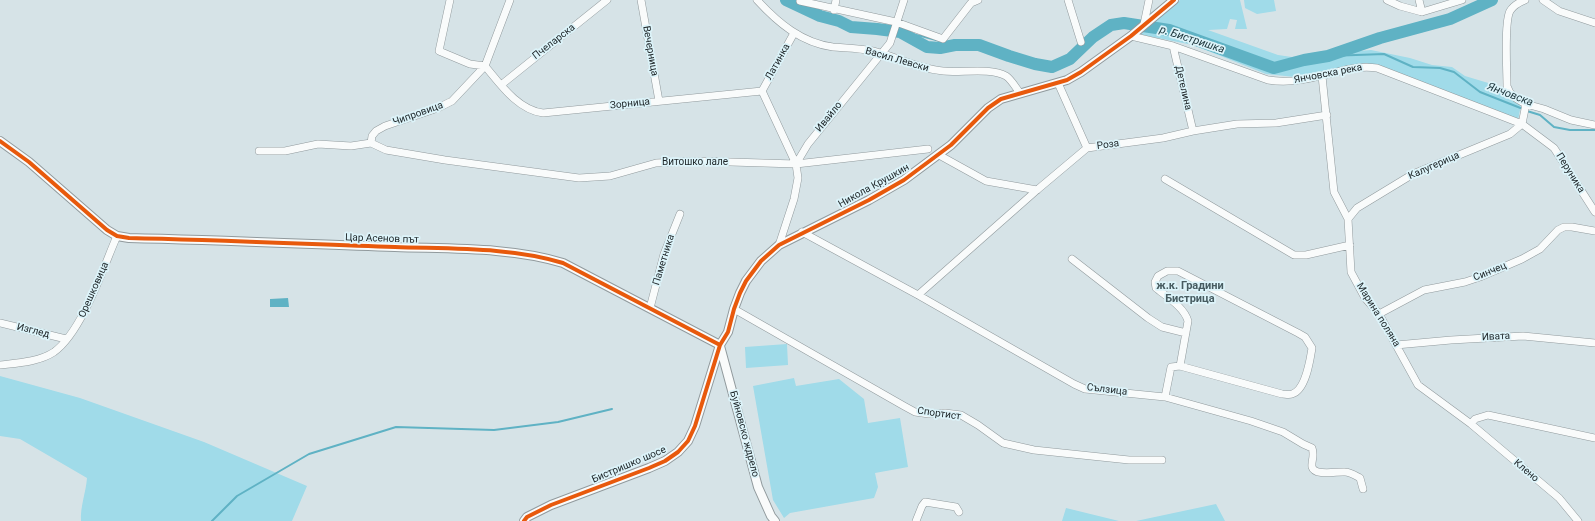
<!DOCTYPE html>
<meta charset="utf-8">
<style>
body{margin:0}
canvas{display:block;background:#d6e3e7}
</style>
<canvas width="1595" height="521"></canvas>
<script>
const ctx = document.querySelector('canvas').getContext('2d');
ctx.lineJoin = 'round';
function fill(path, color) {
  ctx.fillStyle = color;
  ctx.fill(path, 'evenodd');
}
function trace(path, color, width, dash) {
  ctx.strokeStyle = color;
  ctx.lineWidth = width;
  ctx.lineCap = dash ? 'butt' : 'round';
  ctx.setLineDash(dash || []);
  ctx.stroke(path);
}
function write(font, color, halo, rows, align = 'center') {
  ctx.font = font + ' Roboto,sans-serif';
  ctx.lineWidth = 3.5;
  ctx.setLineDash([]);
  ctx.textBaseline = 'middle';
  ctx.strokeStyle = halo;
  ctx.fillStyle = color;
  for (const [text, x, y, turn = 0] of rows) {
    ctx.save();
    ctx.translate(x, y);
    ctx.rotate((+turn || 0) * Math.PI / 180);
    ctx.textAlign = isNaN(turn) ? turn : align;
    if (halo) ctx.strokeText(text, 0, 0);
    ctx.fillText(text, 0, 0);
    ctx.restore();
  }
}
fill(new Path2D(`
 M 1180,0 L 1240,0 L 1247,29 L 1235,29 L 1237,20 L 1230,19 L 1227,29 L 1208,30 L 1278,55 L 1292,57 L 1371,50 L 1410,58 L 1432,65 L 1452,67 L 1465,76 L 1505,88 L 1506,96 L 1521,105 L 1518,120 L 1366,63 L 1295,77 L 1266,74 L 1193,45 L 1138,34 Z
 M 1244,0 L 1274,0 L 1276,11 L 1257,14 L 1245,8 Z
 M 787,344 L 788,365 L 746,368 L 745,347 Z
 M 0,376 L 80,398 L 204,442 L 307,486 L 292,521 L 81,521 C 80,507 86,492 87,478 L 20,439 L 0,436 Z
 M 794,378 L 796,386 L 839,379 L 864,399 L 868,423 L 900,418 L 908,467 L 875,473 L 878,487 L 874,498 L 790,513 L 784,518 L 773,500 L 753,386 Z
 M 1216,504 L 1225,521 L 1136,521 Z
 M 1066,508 L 1119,521 L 1062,521 Z`), '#a0dbe9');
fill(new Path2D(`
 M 288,298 L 289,307 L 270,307 L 270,299 Z`), '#5fb2c4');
trace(new Path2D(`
 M 900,32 L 921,36 L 955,45
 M 1328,56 L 1384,54 L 1413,67 L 1440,68 L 1454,72 L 1480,92 L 1523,109
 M 1527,111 L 1540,115 L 1554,127 L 1570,130 L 1595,130
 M 212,521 L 237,496 L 309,454 L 396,427 L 494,430 L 558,422 L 612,409`), '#5fb2c4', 2);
trace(new Path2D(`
 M 786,0 L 820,16 L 839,21 L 851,27 L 877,29 L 900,32 L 927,47 L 940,48 L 955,45 L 979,45 L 1009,56 L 1035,64 L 1052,67 L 1070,59 L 1093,37 L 1111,25 L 1124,23 L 1169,30 L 1274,68 L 1304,60 L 1328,56 L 1380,38 L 1450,19 L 1492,0`), '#5fb2c4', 12);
const minor = new Path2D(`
 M 450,0 L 439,51 L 470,64 L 485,66 C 500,84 518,110 543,113 L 762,91
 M 641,0 L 659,101
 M 757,0 C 778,23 802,43 833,47 C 846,48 860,48 873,51 C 897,57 918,69 943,71 C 961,73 990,67 1006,76 C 1011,79 1016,88 1020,93
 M 1068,0 L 1081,42
 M 1387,0 L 1400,6 L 1422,12 L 1462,0
 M 1419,0 L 1422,12
 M 1543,0 L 1559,11 L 1595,23
 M 800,1 L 896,22 L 943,39 L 971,3 L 978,0
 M 834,10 L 836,0
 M 1144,24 L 1149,0
 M 1131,36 L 1173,46 L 1268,80 C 1287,83 1306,80 1324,75 C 1342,71 1358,65 1377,68 L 1522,124 L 1554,148 L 1595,212
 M 1173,46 L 1193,131
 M 1322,76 L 1334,192 L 1348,219 L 1351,272 L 1365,298 L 1379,314 L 1418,385 L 1471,424 L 1559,498 L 1578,521
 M 1058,83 L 1087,148
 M 501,85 L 607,0
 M 762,91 L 796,164
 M 762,91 L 794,33
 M 1526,104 L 1544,109 L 1571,120 L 1595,125
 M 371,143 L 386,150 L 445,160 L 579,178 L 610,176 L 656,163 L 698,161 L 796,164 L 928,149
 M 371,143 L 372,136 L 376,131 L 385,126 L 438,108 L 452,101 L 485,66 L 510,0
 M 259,151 L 285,151 L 318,144 L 351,146 L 371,143
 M 939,155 L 986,181 L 1037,190
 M 1165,179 L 1294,255 L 1306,255 L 1350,245
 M 1348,219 L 1357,208 L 1413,174 L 1510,134 L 1522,124 L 1526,104 C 1516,99 1510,96 1507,86 C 1507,71 1504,22 1510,11 C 1513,6 1520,2 1525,0
 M 802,232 L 918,295 L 1074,384 L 1085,389 L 1165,397 L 1251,421 L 1283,432 L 1303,444 L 1312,448 C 1315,456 1311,461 1312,467 C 1315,477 1338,471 1345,472 C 1350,472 1356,476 1360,478 L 1363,489
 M 779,245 L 794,199 L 798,178 L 796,164 L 808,144 L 890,43 L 904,0
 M 1072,259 L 1148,318 L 1162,327 L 1186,333
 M 918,295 L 1037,190 L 1087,148 L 1163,138 L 1193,131 L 1237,124 L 1276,123 L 1327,115
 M 650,308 L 664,254 L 680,214
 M 734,309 L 904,406 L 915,412 L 929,414 L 945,413 L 961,415 L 978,425 L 1003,443 L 1034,450 L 1129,460 L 1162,460
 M 1379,314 L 1424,290 L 1465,282 L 1480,277 L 1522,259 L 1540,249 L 1558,230 L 1564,227 L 1572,227 L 1595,231
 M 0,323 L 66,339
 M 1396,345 L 1451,340 L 1523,336 L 1595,343
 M 0,365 C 17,363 39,362 54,352 C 82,332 103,268 117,236
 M 1165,397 L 1171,367 L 1180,366 L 1282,394 C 1285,394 1289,395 1292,394 C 1306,390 1310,360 1312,348 L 1305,337 L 1298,333 L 1178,271 L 1167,271 L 1158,276 L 1155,282 L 1156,288 C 1167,297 1184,307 1188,321 L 1180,366
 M 1471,424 L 1475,419 L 1488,415 L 1595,438
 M 916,521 L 922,506 L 925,502 L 956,507 L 959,512`);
const tertiary = new Path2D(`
 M 0,141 L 29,162 L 107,230 L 117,236 L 129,238 C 217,240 306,244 395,247 C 449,249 512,247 563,263 L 720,345
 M 720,346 L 758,487 L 771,516 L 775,521
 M 524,521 L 527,517 L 551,505 L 649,468 L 665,461 L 678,452 L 688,441 L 695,426 L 720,345 L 728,332 L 734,309 L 740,293 L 746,281 L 761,261 L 779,245 L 869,200 L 904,180 L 951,145 L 988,108 L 1001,99 L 1067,80 L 1081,72 L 1131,36 L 1174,0`);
trace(minor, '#919a9d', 8);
trace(tertiary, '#919a9d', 10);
trace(minor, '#f9fbfb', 7);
trace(tertiary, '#f9fbfb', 8);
trace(new Path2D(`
 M 0,141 L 29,162 L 107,230 L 117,236 L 129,238 C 217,240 306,244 395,247 C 449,249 512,247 563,263 L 720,345
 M 524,521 L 527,517 L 551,505 L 649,468 L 665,461 L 678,452 L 688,441 L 695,426 L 720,345 L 728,332 L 734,309 L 740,293 L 746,281 L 761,261 L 779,245 L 869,200 L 904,180 L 951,145 L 988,108 L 1001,99 L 1067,80 L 1081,72 L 1131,36 L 1174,0`), '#e8590c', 4);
write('10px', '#21292c', '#ddf4fa', [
 ["Пчеларска",554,42,-38],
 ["Вечерница",650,51,80],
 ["Васил Левски",897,60,16],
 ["Латинка",778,62,-61],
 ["Янчовска река",1328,74,-11],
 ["Детелина",1183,88,77],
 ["Зорница",630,104,-6],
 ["Чипровица",418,114,-20],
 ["Ивайло",829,117,-51],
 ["Роза",1108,145,-8],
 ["Витошко лале",695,162],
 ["Калугерица",1434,166,-24],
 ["Перуника",1570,173,58],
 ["Никола Крушкин",874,186,-29],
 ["Цар Асенов път",382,239,2],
 ["Паметника",664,260,-73],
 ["Синчец",1490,272,-22],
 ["Орешковица",94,290,-66],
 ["Марина поляна",1378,315,58],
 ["Изглед",33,331,14],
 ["Ивата",1496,337,-3],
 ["Сълзица",1107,390,7],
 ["Спортист",939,414,8],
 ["Буйновско ждрело",744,434,75],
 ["Бистришко шосе",629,465,-23],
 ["Клено",1526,471,40]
]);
write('italic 11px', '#1c343a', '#ddf4fa', [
 ["р. Бистришка",1192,40,18],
 ["Янчовска",1510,95,21]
]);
write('bold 11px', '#485c61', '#ddf4fa', [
 ["ж.к. Градини",1190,286],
 ["Бистрица",1190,299]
]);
</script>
